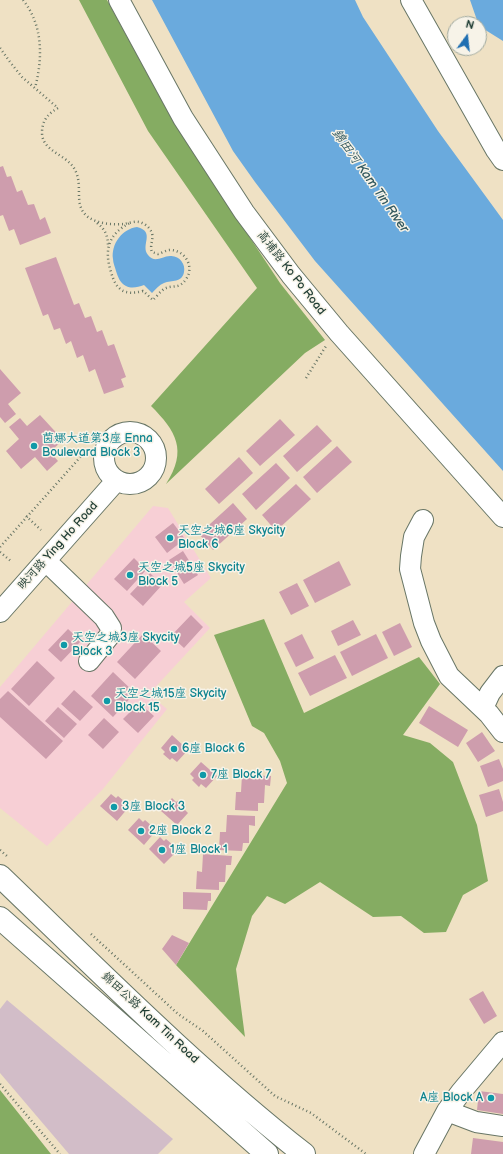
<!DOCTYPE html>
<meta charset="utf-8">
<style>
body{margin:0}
#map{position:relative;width:503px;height:1154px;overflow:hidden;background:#efe1c4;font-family:"Balsamiq Sans",sans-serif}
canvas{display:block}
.north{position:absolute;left:447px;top:16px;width:40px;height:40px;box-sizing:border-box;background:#f7f3e8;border:1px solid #a1aaa0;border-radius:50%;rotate:15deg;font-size:11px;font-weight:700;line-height:16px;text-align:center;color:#1f3d34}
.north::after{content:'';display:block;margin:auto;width:14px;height:18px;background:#1f6fb2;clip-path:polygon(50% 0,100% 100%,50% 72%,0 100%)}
</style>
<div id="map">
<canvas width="503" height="1154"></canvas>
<div class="north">N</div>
</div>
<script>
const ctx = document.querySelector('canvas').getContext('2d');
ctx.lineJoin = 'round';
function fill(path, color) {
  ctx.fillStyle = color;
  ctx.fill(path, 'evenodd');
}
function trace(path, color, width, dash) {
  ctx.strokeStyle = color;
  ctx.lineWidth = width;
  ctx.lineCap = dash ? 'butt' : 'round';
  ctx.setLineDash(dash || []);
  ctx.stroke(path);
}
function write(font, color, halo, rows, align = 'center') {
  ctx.font = font + ' "Balsamiq Sans","LXGW WenKai TC",sans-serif';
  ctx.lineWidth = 3;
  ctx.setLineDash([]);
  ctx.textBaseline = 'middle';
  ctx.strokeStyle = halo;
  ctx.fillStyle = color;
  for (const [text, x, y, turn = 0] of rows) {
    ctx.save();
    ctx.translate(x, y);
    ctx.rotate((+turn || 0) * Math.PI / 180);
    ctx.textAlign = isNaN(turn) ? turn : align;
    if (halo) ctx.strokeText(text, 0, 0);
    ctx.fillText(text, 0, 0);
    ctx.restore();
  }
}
fill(new Path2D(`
 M 153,506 L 168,508 L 211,578 L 184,602 L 210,628 L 149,694 L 167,709 L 103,789 L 47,846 L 0,808 L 0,687 Z`), '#f7cfd5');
fill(new Path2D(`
 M 7,1000 L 173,1139 L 158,1154 L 69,1154 L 0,1073 L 0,1009 Z`), '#d2bdc8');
fill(new Path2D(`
 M 79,0 L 107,0 L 174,123 L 280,283 L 325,340 L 305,353 L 166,484 C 188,450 176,431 151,406 L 257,288 L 148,131 Z
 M 264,619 L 304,713 L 419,657 L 440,684 L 403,735 L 430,743 L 453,762 L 477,825 L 488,881 L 463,895 L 446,932 L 424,933 L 401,916 L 373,917 L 320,882 L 285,904 L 267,896 L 252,916 L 236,969 L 245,1037 L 176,965 L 287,783 L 280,761 L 264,733 L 252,726 L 214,635 Z
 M 0,1090 L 51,1154 L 0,1154 Z`), '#85ac62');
fill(new Path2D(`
 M 152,0 L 355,0 L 363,17 L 438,131 L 503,220 L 503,471 L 315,261 L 255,182 L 233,151 Z
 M 470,0 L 503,0 L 503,41 L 479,26 Z
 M 137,227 C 156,232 140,245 148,255 C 155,264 162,256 170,256 C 179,255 186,264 184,272 C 182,283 172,280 164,283 C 159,285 156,289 152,293 L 144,285 C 138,287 132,289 126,286 C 120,283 118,277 116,271 C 115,267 113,263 113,259 C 111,244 122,229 137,227 Z`), '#6aaadd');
fill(new Path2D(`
 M 3,166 L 7,177 L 11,176 L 17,192 L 22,190 L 28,205 L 34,204 L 40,220 L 45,217 L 51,233 L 20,245 L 14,229 L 9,231 L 3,215 L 0,216 L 0,167 Z
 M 56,257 L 74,305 L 79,303 L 85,318 L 91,316 L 97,332 L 102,330 L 108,346 L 114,344 L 126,377 L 121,379 L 124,387 L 104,394 L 95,369 L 89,372 L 83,355 L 77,358 L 71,341 L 66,344 L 60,328 L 54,330 L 48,314 L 43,316 L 25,268 Z
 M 0,369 L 21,393 L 8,404 L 16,414 L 5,423 L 0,417 Z
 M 40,415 L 63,440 L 50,452 L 58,461 L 47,471 L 35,457 L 21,469 L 6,451 L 19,439 L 9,427 L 20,418 L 27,426 Z
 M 280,419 L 295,435 L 260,466 L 246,451 Z
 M 317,425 L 332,441 L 297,472 L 283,456 Z
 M 337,446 L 352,462 L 317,493 L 303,477 Z
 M 239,457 L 253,473 L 219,504 L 205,489 Z
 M 276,463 L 290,478 L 256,510 L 242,494 Z
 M 296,484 L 311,499 L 276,531 L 262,515 Z
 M 233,503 L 247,519 L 213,550 L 199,534 Z
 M 173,523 L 185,539 L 167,553 L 155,537 Z
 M 183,551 L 198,575 L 184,584 L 169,560 Z
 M 134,558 L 146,570 L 127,591 L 114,579 Z
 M 339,561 L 351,585 L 315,603 L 303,580 Z
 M 150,573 L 162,585 L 143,606 L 130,594 Z
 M 297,583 L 309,606 L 291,615 L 279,592 Z
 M 191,615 L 203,627 L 184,648 L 171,636 Z
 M 353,620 L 361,635 L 338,646 L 331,631 Z
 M 400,623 L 412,647 L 394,656 L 382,632 Z
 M 68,629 L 81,641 L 61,662 L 48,650 Z
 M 143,634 L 161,651 L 135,679 L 117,662 Z
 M 302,634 L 314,658 L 296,667 L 284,643 Z
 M 376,634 L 388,658 L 352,676 L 340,652 Z
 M 335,655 L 347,678 L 310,696 L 298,673 Z
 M 37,661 L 55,678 L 29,706 L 11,689 Z
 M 113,672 L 135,693 L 113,717 L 91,696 Z
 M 74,690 L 93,707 L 80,721 L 61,704 Z
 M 8,691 L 63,741 L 46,759 L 0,717 L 0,699 Z
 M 139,703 L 154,716 L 138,733 L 123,719 Z
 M 429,706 L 468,730 L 458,747 L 419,723 Z
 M 58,707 L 77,724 L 64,738 L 45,721 Z
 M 104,718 L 119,732 L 103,749 L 88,735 Z
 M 482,732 L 495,751 L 478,762 L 466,743 Z
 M 172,735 L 188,750 L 177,762 L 172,758 L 170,760 L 163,754 L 165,752 L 161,748 Z
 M 499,759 L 503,769 L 503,781 L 488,787 L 480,766 Z
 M 201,762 L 217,776 L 206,788 L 201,784 L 199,787 L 192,780 L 194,778 L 190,774 Z
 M 242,775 L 271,776 L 270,786 L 265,785 L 264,803 L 258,803 L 258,811 L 235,810 L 236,792 L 241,792 Z
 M 499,789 L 503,802 L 503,811 L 486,817 L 479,795 Z
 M 111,794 L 116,798 L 118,796 L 125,802 L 123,805 L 128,808 L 117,821 L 100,806 Z
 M 172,798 L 176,802 L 179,800 L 186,806 L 184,809 L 188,813 L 177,825 L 161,811 Z
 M 227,815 L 255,816 L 255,826 L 249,825 L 249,843 L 243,843 L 242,851 L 219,850 L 220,832 L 226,832 Z
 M 139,818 L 143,822 L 145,820 L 152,826 L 150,828 L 155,832 L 144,845 L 128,830 Z
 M 160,837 L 164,841 L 166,839 L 173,845 L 171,847 L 176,852 L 164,864 L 149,849 Z
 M 203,854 L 232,856 L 231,865 L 226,865 L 225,882 L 219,882 L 219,890 L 196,889 L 197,871 L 202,872 Z
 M 183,892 L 211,893 L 211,901 L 208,901 L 207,910 L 183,909 Z
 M 172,935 L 189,943 L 176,965 L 162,949 Z
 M 483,991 L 497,1016 L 484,1024 L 469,999 Z
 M 479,1091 L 503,1094 L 503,1114 L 477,1110 Z
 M 473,1138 L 503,1142 L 503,1154 L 471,1154 Z`), '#ce9dad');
const minor = new Path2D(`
 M 119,0 L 183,118 L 244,212 L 291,275 L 339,333 L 503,517
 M 411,0 L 496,150 L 503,160
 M104 458a26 26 0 1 1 52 0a26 26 0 1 1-52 0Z
 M 423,520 L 414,537 L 411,556 L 410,569 L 424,623 L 431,641 L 449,676 L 489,714 L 503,732
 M 46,561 L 104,617 L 111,628 L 110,635 L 89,661
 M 0,612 L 116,481
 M 483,708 L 490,693 L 503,676
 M 447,1111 L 476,1122 L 503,1126
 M 424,1154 L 447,1111 L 461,1092 L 503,1042`);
const major = new Path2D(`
 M 0,876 C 99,971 196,1069 304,1154
 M 0,918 L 267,1154`);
trace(minor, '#687666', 22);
trace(major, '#687666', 24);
trace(new Path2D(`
 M 23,0 C 43,25 43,58 35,88
 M 0,48 L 10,62 L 22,77 L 58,108 C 51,112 45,117 43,125 C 36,153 68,152 76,172 C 83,188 73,205 88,217 C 98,224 113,225 124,224 C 129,223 135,221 139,222 C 144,223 149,227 151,231 C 155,238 149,245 152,252 L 158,254 C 162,253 166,250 170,250 C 185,250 195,267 186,279 C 179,290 173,284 164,289 C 160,292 156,297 153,300 L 143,291 C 124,296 116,290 111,272 C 104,250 108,234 130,223
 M 97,223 C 105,229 108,236 108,246
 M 306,378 L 326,346
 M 26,516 L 41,530
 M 0,547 L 84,453
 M 0,552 L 12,562
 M 0,850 L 8,857
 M 91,934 L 178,1014 L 203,1031 L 275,1096 L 311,1113 L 366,1154
 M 0,1084 L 60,1154`), '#687666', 2.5, [1, 3]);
trace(minor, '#fff', 20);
trace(major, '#fff', 22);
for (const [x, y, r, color] of [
 [34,446,4,"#0f9aa8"],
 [170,538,4,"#0f9aa8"],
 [130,575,4,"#0f9aa8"],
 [64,645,4,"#0f9aa8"],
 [107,701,4,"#0f9aa8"],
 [174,749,4,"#0f9aa8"],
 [203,775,4,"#0f9aa8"],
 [114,807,4,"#0f9aa8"],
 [141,831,4,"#0f9aa8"],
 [162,850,4,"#0f9aa8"],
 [491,1098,4,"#0f9aa8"]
]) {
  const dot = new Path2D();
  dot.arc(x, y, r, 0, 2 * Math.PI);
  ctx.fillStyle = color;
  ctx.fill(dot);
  trace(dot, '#f7f3e8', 1.5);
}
write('12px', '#1f3d34', '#f7f3e8', [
 ["高埔路 Ko Po Road",291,273,52],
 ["映河路 Ying Ho Road",58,546,-48],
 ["錦田公路 Kam Tin Road",150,1018,43]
]);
write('12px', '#0d838f', '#f7f3e8', [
 ["茵娜大道第3座 Enna",42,439],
 ["Boulevard Block 3",42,453],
 ["天空之城6座 Skycity",178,531],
 ["Block 6",178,545],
 ["天空之城5座 Skycity",138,568],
 ["Block 5",138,582],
 ["天空之城3座 Skycity",72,638],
 ["Block 3",72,652],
 ["天空之城15座 Skycity",115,694],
 ["Block 15",115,708],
 ["6座 Block 6",182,749],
 ["7座 Block 7",211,775],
 ["3座 Block 3",122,807],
 ["2座 Block 2",149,831],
 ["1座 Block 1",170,850],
 ["A座 Block A",483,1098,"right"]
], 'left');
write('italic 13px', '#32585e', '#f7f3e8', [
 ["錦田河 Kam Tin River",370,181,55]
]);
</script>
